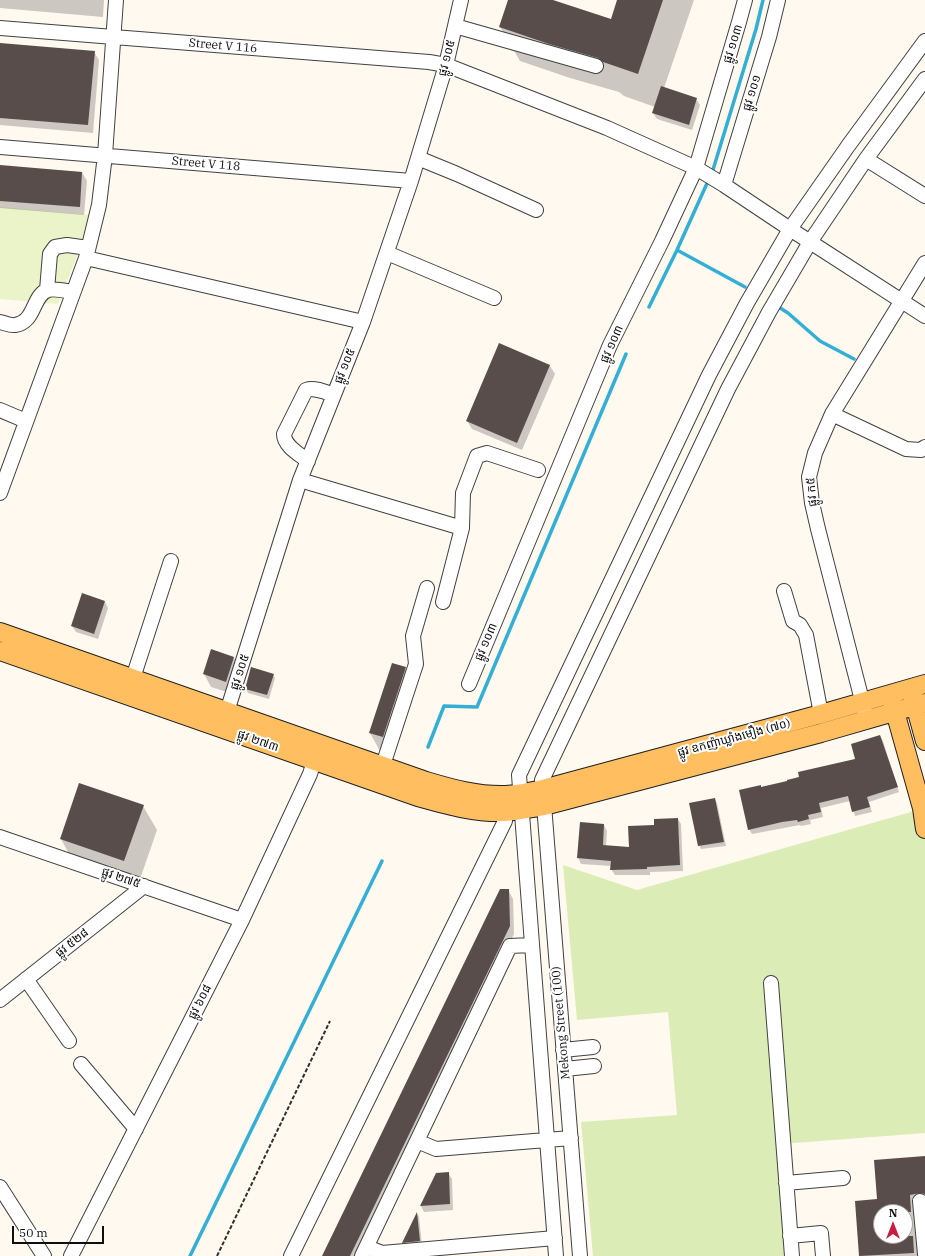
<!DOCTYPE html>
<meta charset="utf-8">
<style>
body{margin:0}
#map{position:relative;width:925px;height:1256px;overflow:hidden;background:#fff9f0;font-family:"IBM Plex Serif",serif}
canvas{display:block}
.north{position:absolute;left:873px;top:1204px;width:40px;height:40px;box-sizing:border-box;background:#fff;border:1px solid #9f9f9f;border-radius:50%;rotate:0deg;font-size:11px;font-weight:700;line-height:16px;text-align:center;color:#0e0e0e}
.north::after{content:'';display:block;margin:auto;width:14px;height:18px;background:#c81d41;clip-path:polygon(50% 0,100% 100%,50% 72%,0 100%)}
.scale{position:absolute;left:12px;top:1226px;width:92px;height:18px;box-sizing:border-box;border:2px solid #0e0e0e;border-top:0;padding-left:5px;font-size:12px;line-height:14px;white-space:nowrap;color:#0e0e0e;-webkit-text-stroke:3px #fff;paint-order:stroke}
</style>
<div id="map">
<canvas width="925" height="1256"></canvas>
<div class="north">N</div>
<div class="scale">50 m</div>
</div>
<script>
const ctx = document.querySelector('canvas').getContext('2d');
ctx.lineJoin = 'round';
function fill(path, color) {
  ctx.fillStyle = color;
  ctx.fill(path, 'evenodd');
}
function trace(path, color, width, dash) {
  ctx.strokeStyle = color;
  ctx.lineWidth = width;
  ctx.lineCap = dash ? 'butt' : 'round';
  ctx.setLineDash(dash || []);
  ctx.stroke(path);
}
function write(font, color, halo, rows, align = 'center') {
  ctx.font = font + ' "IBM Plex Serif","Noto Sans Khmer",serif';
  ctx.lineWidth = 4;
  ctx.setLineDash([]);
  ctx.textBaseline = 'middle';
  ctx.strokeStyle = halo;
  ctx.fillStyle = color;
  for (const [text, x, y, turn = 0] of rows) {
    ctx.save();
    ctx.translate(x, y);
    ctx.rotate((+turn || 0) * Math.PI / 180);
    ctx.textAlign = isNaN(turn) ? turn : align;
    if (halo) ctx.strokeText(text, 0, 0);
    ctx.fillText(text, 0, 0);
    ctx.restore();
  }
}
fill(new Path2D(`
 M 925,808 L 925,1133 L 781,1144 L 792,1256 L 593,1256 L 581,1122 L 677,1115 L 668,1012 L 577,1020 L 563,865 L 637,890 Z`), '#dbecb6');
fill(new Path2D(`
 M 0,207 L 89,215 L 78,253 L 58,304 L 0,299 Z`), '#ebf3c9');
fill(new Path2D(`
 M 0,0 L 104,0 L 103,17 L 0,8 Z
 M 509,0 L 550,0 L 611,21 L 618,0 L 694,0 L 664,88 L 696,99 L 700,105 L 692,130 L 657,119 L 653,113 L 655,107 L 624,96 L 619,92 L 570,78 L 520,61 L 500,27 Z
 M 0,44 L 94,52 L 99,60 L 93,133 L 0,125 Z
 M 0,166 L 82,172 L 87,181 L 84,215 L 0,208 Z
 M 499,345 L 550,366 L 555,374 L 522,450 L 472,429 L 467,421 Z
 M 83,594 L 105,602 L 108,608 L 98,639 L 76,632 L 72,626 Z
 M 234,658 L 241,670 L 233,694 L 211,687 L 204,674 Z
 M 405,668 L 416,686 L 380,751 L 370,733 Z
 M 273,675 L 275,678 L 269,699 L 248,693 L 246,689 Z
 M 880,736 L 883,741 L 899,792 L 869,802 L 872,812 L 855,816 L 850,801 L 821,808 L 823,817 L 810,820 L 811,824 L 801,826 L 800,825 L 752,834 L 749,829 L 761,788 L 789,782 L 857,760 Z
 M 80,784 L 143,806 L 157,830 L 138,885 L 74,863 L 61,839 Z
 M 715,799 L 717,803 L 726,846 L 701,849 L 699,845 Z
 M 678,819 L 681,824 L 683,871 L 650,872 L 650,875 L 615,875 L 611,869 L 611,866 L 581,864 L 578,858 L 604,825 L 607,831 L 606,847 L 630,848 L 655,826 Z
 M 508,890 L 513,899 L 514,934 L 358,1256 L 323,1256 Z
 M 925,1157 L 925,1201 L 914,1203 L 918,1256 L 860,1256 L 856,1202 L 878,1200 ZM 881,1212 L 905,1212 L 905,1236 L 881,1236 Z
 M 448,1173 L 452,1179 L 453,1210 L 424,1212 L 421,1206 Z
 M 418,1214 L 419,1217 L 422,1245 L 405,1246 L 403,1243 Z`), '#0003');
trace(new Path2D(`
 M 712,173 L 756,29 L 763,0
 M 677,250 L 745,287
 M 777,306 L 788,313 L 820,341 L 854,359
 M 649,307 L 677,250 L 709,179
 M 428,747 L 444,706 L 477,707 L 626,354
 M 190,1256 L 382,861`), '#33afd6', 3.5);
fill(new Path2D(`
 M 508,0 L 553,0 L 611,19 L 617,0 L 663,0 L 638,74 L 603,62 L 598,58 L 549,44 L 499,27 Z
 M 0,43 L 95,51 L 88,125 L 0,118 Z
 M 661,86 L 697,98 L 689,125 L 652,113 Z
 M 0,165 L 82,172 L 80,207 L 0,201 Z
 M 499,343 L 550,365 L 517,443 L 466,421 Z
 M 82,593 L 105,601 L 94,634 L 71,626 Z
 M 211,649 L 234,657 L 226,682 L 203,674 Z
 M 392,663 L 406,667 L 383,737 L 369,733 Z
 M 251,667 L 274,674 L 267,695 L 245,689 Z
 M 880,735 L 898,787 L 867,797 L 870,807 L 852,812 L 848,796 L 819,803 L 821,812 L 808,815 L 809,819 L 798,822 L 797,820 L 782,822 L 748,830 L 739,790 L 761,785 L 761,787 L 787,781 L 787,780 L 799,777 L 798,772 L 855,759 L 851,744 Z
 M 79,783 L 144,805 L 124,861 L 60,839 Z
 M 715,798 L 724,842 L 698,846 L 689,803 Z
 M 678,818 L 680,865 L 647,867 L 647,869 L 610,870 L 611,861 L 577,858 L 580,822 L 604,824 L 603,845 L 629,847 L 628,826 L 654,825 L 654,819 Z
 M 500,889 L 509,889 L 510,926 L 350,1256 L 322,1256 Z
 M 925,1156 L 925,1194 L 920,1193 L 910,1195 L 911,1212 L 881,1212 L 881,1236 L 913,1236 L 914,1253 L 859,1256 L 855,1201 L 877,1199 L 874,1160 Z
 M 449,1172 L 450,1204 L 420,1206 L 436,1173 Z
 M 417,1212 L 420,1241 L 402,1243 Z`), '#584d4a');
const minor = new Path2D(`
 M 455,26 L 596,66
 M 0,28 L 429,62 L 446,65 L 607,128 L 696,168 L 724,185 L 790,229 L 925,316
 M 0,147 L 411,181
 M 418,158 L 457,174 L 536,210
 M 866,159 L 925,196
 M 724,185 L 769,37 L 778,0
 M 387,253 L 494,298
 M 86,258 L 363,322
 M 47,290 L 50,254 L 55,247 L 67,245 L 88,248
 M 0,322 C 5,323 11,326 15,325 C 36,322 32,295 48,290 C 55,288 66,291 73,292
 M 0,410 L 26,421
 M 832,414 L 906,449 L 921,450 L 925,447
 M 308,461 C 299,454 284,446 284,434 L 306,390 C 315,387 325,392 334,395
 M 300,480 L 462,528
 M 0,493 L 86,258 L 99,205 L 105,155 L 116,0
 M 784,591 L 793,621 L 800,625 L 806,635 L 821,714
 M 443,602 L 462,528 L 463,493 L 477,456 L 487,453 L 538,470
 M 133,678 L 171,561
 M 469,684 L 610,345 L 662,241 L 696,168 L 739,22 L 745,0
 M 865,712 L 818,529 L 812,503 L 809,477 L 815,453 L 832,414 L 925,263
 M 224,721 L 300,480 L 363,322 L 411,181 L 446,65 L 461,0
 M 383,765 L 416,664 L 413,636 L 427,588
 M 0,837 L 242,920
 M 26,979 L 69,1041
 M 771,983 L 792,1256
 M 0,1000 L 144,886
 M 563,1050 L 593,1047
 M 81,1064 L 136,1129
 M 565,1069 L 594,1066
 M 417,1141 L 436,1149 L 571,1138
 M 786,1183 L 843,1178
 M 0,1187 L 44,1256
 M 920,1201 L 925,1254
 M 790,1236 L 821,1233 L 823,1256
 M 367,1247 L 382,1253 L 555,1238
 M 71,1256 L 242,920 L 310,774 L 317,751
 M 291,1256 L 505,821 L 505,812
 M 362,1256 L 510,946 L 531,945
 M 556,1256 L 519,775 L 709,375 L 747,303 L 790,229 L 848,146 L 925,41
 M 580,1256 L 542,780 L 728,389 L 769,312 L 810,242 L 866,159 L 925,79`);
const major = new Path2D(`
 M 0,632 L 426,781 C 453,789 478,796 506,795 C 518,794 530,792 543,789 L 821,714 L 925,684
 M 0,651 L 418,797 C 447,805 474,813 504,812 C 518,811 531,808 544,806 L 821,733 L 925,703
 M 912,694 L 925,741
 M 892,701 L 922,808 L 925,829`);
trace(minor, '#414141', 16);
trace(major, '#1f1f1f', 20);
trace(new Path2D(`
 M 217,1256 L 330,1021`), '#303030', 2, [4, 2]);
trace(minor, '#fff', 14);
trace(major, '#ffbe60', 18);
write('12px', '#0e0e0e', '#fff', [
 ["ផ្លូវ ១០៣",733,44,-73],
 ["Street V 116",223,46,5],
 ["ផ្លូវ ១០៥",447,58,-76],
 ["ផ្លូវ ១០១",752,93,-73],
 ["Street V 118",206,164,5],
 ["ផ្លូវ ១០៣",612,344,-66],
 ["ផ្លូវ ១០៥",345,366,-68],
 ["ផ្លូវ ក៥",812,492,-95],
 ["ផ្លូវ ១០៣",486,642,-67],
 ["ផ្លូវ ១០៥",240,672,-72],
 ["ផ្លូវ ឧកញ៉ាឃ្លាំងមឿង (៧០)",734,738,-15],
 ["ផ្លូវ ២៧៣",258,741,19],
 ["ផ្លូវ ២៧៥",121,878,19],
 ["ផ្លូវ ៥២៨",72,943,-38],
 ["ផ្លូវ ៦០៨",200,1002,-63],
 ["Mekong Street (100)",561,1023,-95]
]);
</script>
